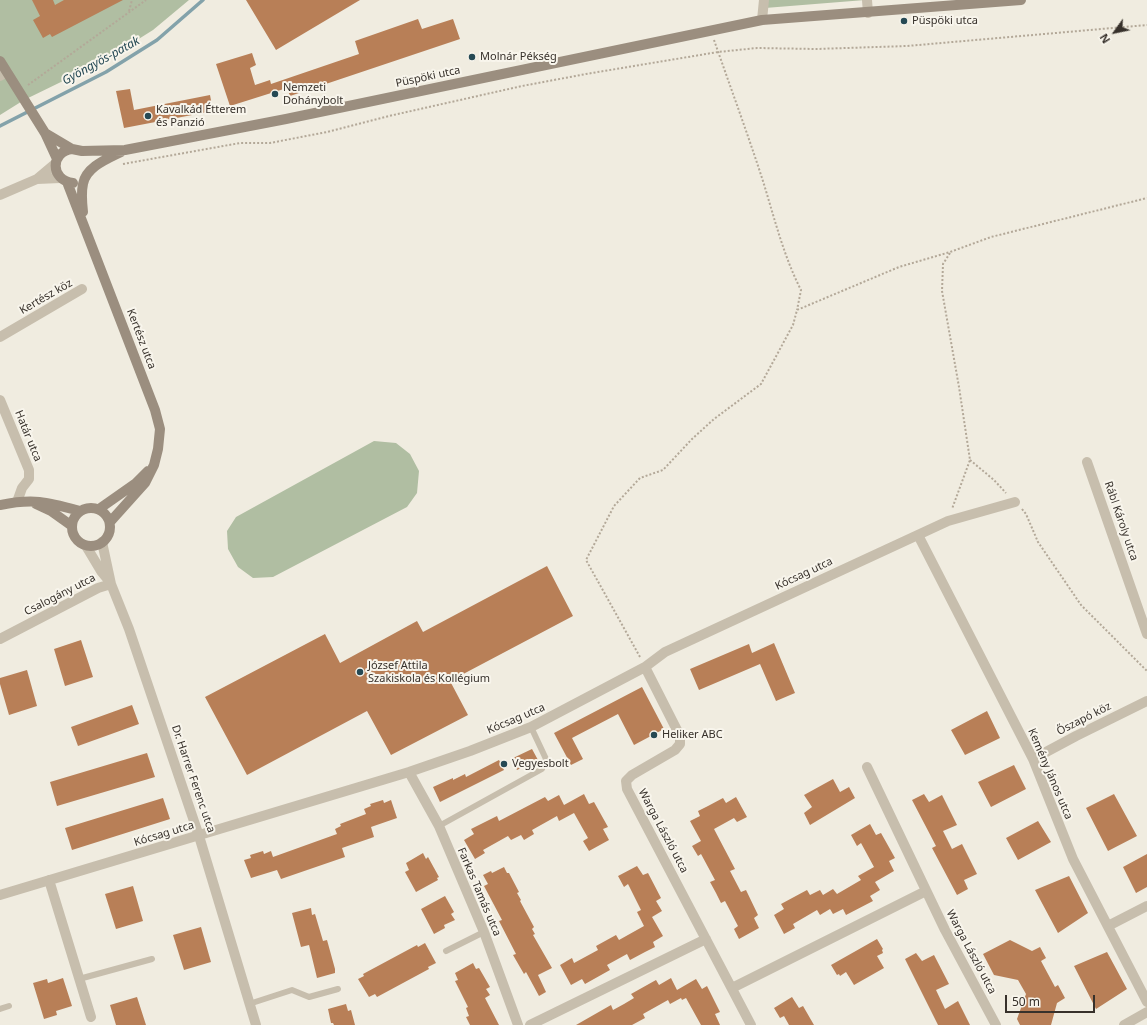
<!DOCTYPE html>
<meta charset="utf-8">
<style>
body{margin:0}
#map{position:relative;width:1147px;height:1025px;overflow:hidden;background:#f0ece0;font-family:"Noto Sans",sans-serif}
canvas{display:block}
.north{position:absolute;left:1095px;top:12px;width:40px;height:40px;-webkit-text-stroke:3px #f8f5ec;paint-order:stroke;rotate:237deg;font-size:11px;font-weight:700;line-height:16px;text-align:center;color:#37312b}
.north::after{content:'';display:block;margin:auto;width:14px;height:18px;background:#37312b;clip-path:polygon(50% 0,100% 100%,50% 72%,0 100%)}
.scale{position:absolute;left:1005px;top:995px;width:90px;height:18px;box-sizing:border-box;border:2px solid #37312b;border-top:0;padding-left:5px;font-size:12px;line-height:14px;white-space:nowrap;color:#37312b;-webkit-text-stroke:3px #f8f5ec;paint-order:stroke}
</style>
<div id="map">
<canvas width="1147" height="1025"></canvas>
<div class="north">N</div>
<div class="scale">50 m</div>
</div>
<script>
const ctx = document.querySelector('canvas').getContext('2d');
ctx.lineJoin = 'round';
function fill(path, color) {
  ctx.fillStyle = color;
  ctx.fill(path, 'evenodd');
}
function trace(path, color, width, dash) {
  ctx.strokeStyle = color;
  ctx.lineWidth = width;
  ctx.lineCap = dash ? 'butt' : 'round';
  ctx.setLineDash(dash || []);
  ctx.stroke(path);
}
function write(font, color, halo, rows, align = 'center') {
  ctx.font = font + ' "Noto Sans",sans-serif';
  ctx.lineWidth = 4;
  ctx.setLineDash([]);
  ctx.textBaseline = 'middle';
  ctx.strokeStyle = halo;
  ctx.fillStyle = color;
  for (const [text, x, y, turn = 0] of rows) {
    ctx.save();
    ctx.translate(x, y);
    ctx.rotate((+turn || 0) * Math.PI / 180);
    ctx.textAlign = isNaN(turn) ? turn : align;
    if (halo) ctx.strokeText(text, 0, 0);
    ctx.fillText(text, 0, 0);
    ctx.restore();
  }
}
fill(new Path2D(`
 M 0,0 L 189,0 L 153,30 L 102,62 L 24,100 L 0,115 Z
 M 766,0 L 865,0 L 765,8 Z
 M 374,441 L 396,443 L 410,454 L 419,471 L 417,493 L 407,507 L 273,577 L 253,578 L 238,567 L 228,549 L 227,531 L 236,517 Z`), '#b0bea2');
trace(new Path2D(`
 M 0,126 L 106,72 L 157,40 L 203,0`), '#83a2aa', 3.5);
fill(new Path2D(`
 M 32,0 L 53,0 L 55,5 L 64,0 L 123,0 L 52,37 L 50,34 L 43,38 L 33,20 L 40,16 Z
 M 246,0 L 360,0 L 276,50 Z
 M 418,19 L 422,29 L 453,19 L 460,39 L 290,96 L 287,88 L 230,106 L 216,64 L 252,53 L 256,65 L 250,68 L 255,85 L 270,80 L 271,84 L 359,54 L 355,41 Z
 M 130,89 L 134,110 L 210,95 L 213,111 L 124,128 L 116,91 Z
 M 547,566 L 573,616 L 450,681 L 468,715 L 391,755 L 367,711 L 247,775 L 205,697 L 325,634 L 340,663 L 417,621 L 423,632 Z
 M 81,640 L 93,677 L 65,686 L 54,649 Z
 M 774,643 L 795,693 L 776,701 L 760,664 L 699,690 L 690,669 L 749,644 L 752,653 Z
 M 27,670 L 37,706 L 9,715 L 0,684 L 0,678 Z
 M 642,687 L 664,729 L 634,745 L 618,714 L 572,738 L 583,759 L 571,765 L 554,733 Z
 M 132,705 L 139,724 L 78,746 L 71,727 Z
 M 987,711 L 1000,738 L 965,755 L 951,730 Z
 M 532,749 L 538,760 L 517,770 L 511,759 Z
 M 147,753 L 155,777 L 57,806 L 50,782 Z
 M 499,760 L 504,770 L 440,802 L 433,787 L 453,778 L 453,780 L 465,774 L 466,777 Z
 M 1014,765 L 1026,789 L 991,807 L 978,782 Z
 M 833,779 L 840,792 L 849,787 L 855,798 L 810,825 L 804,813 L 812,807 L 804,795 Z
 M 584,794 L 589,804 L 594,802 L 608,827 L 603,829 L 609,840 L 589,851 L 583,841 L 588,838 L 574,813 L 559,821 L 557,816 L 532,830 L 534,834 L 524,840 L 521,835 L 511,840 L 508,836 L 483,850 L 485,853 L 475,859 L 464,840 L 474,834 L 471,829 L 497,816 L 499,821 L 545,797 L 548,801 L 559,795 L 564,805 Z
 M 924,794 L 929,802 L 942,795 L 957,825 L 943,831 L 952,849 L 962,844 L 977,874 L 964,880 L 968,889 L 957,895 L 932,848 L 936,846 L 912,800 Z
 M 1114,794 L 1137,836 L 1108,851 L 1086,808 Z
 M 736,797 L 747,817 L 737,822 L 734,818 L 714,829 L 735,869 L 730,871 L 741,892 L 746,890 L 758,915 L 754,918 L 759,928 L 739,939 L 734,929 L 738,926 L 725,901 L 721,903 L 716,893 L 710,882 L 715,880 L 701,854 L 698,856 L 692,846 L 701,841 L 690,821 L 700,816 L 698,811 L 708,806 L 723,798 L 726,803 Z
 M 163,798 L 170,819 L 72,850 L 65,828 Z
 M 383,800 L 384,803 L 391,800 L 397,818 L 371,827 L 374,837 L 342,848 L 345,857 L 281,879 L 277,870 L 251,878 L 244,860 L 251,858 L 250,855 L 263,851 L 264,854 L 271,851 L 273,857 L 337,834 L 335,829 L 341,826 L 340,824 L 366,814 L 364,809 L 371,806 L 370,804 Z
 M 1038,821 L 1051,842 L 1018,860 L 1006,838 Z
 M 870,824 L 876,835 L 881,833 L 895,858 L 889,861 L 894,871 L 875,882 L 880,890 L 870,896 L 873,901 L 846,915 L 843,909 L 833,914 L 830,909 L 820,915 L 817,910 L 793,924 L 795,928 L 784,934 L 774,915 L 784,909 L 781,904 L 807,890 L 810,895 L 820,890 L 823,895 L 833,889 L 837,894 L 861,880 L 858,876 L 874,867 L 861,843 L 857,846 L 851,835 Z
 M 423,853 L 426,859 L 428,857 L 439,877 L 437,878 L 438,880 L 416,892 L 405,872 L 409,870 L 406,863 Z
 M 1147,854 L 1147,887 L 1136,893 L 1123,867 Z
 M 637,866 L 643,875 L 648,873 L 661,898 L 656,901 L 662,911 L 652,917 L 663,936 L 653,942 L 655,947 L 645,952 L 630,960 L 627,954 L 607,965 L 610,970 L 585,984 L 582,979 L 571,985 L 560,965 L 572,958 L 574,963 L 598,950 L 596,946 L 616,935 L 619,940 L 644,926 L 637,912 L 641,910 L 628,884 L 624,887 L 618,876 Z
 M 504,867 L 507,873 L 509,873 L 519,892 L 517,893 L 521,900 L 520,901 L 534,927 L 532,929 L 535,934 L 533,935 L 552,968 L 538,975 L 546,992 L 539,996 L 526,972 L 524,974 L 513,955 L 516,954 L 499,921 L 502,920 L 484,886 L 488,884 L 483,875 L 491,871 L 492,873 Z
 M 1069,876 L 1088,913 L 1058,933 L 1035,890 Z
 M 133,886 L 143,921 L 116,929 L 105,894 Z
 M 445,896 L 454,912 L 451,914 L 455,920 L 444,925 L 445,928 L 434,934 L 421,909 Z
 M 311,908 L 312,915 L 315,914 L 323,941 L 327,940 L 335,969 L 335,973 L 317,978 L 309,945 L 301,947 L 292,913 Z
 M 201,927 L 211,962 L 184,970 L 173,935 Z
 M 877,939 L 883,949 L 882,950 L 883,953 L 877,956 L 884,968 L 854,985 L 846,972 L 840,976 L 839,974 L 837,975 L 831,965 Z
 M 1010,940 L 1032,951 L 1040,947 L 1046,958 L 1041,961 L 1055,987 L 1058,985 L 1065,998 L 1057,1003 L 1051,1025 L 1020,1025 L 1017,1019 L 1026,994 L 1018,980 L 994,975 L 983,954 Z
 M 425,943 L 436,963 L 428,967 L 429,969 L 377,997 L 375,994 L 369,997 L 358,979 L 364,976 L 363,974 L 417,945 L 418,947 Z
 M 1107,952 L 1127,989 L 1096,1009 L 1074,966 Z
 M 916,953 L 922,961 L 934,955 L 949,984 L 936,990 L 945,1009 L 958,1001 L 970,1025 L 938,1025 L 905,959 Z
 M 473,963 L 476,969 L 479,968 L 490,987 L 486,989 L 490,995 L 485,998 L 499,1025 L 470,1025 L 466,1017 L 469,1016 L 466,1008 L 468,1007 L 455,981 L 458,980 L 455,973 Z
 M 63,978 L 72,1006 L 56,1011 L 57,1015 L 44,1019 L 33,983 L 47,979 L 48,983 Z
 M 671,978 L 677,990 L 696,979 L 702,989 L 707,986 L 720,1012 L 715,1014 L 720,1025 L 701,1025 L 686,998 L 682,1000 L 681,998 L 670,1004 L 668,1000 L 643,1014 L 645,1018 L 632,1025 L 576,1025 L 611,1005 L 613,1010 L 624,1004 L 634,998 L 631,994 L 656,980 L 659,985 Z
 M 137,997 L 146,1025 L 116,1025 L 110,1005 Z
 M 792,997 L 799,1008 L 803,1006 L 814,1025 L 789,1025 L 784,1016 L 780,1018 L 774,1008 Z
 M 346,1004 L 348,1011 L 351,1010 L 355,1025 L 334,1025 L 333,1023 L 331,1023 L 328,1009 Z`), '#b87f57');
trace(new Path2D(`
 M 129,11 L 132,0
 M 714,40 C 730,86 747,132 762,178 C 774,216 783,255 801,290 L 797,310
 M 28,85 L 146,0
 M 123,164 L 240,143 L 270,143 L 327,132 L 389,116 L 522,86 L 586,74 L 718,52 L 757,48 L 816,49 L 907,46 L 1147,25
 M 950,253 L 943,264 L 942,291 L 959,387 L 970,460 L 952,509
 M 970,460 L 994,480 L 1006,493
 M 1022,509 L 1026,514 L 1038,542 L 1081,605 L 1147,671
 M 640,657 L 586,560 L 614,506 L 640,478 L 663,470 L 692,439 L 714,419 L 761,384 L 793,325 L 797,310 L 899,267 L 950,252 L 991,237 L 1147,198`), '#b3a898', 2, [2, 2]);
trace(new Path2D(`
 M 439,826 L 542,769 L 546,759 L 531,727
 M 446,951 L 484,932
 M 79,979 L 152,959
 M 249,1004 L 292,990 L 309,997 L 338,989
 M 0,1009 L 9,1006`), '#c7bead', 6);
trace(new Path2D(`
 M 867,0 L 868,13
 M 762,20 L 764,0
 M 0,76 L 7,72
 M 37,179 L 60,178
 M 0,195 L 37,179 L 56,163
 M 0,337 L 82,289
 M 0,400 L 29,470 L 29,479 L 22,488 L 17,502
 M 1087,462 L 1147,634
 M 918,535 L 1033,759 L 1073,859 L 1147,1002
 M 102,542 L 111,584 L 129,629 L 199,836 L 256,1025
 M 86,546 L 101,571 L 110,582
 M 0,639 L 98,588 L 111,584
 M 645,667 L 680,736 L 680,744 L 675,750 L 632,775 L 626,781 L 627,789 L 751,1025
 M 1033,759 L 1076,736 L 1147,701
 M 867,767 L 945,930 L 996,1025
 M 409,772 L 439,826 L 484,932 L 518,1025
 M 49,880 L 91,1017
 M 0,895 L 409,772 L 470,751 L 531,727 L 645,667 L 665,652 L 948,521 L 1015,502
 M 1108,926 L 1147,906
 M 732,988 L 926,891
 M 530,1025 L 706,939
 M 1124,1025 L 1147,1012`), '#c7bead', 10);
trace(new Path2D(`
 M 0,61 L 45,133 L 57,159
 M 45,133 L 72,149 L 82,151 L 125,150 L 286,119 L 762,20 L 1021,0
 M 72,149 C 50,152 50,180 73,183
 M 67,182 L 155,410 L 160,429 L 158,449 L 154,465 L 145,483 L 110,522
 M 83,212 C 82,203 81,193 83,184 C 86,167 107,159 121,152
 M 36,504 L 51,511 L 72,526
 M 0,505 C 34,498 47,502 80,511
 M72 527a19 19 0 1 1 38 0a19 19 0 1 1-38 0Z
 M 99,509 L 136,483 L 148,471`), '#9b8e7f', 10);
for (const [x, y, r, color] of [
 [904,21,4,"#254954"],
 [472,57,4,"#254954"],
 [275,94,4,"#254954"],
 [148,116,4,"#254954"],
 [360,672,4,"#254954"],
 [654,735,4,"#254954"],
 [504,764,4,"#254954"]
]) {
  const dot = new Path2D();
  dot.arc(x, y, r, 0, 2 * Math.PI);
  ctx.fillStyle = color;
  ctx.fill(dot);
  trace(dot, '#f8f5ec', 1.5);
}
write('11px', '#37312b', '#f8f5ec', [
 ["Püspöki utca",912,21],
 ["Molnár Pékség",480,57],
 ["Nemzeti",283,88],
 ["Dohánybolt",283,101],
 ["Kavalkád Étterem",156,110],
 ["és Panzió",156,123],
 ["József Attila",368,666],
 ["Szakiskola és Kollégium",368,679],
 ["Heliker ABC",662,735],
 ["Vegyesbolt",512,764]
], 'left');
write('11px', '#37312b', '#f8f5ec', [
 ["Püspöki utca",428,77,-12],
 ["Kertész köz",46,297,-30],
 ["Kertész utca",141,339,69],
 ["Határ utca",28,436,68],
 ["Rábl Károly utca",1121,521,71],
 ["Kócsag utca",804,574,-25],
 ["Csalogány utca",60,595,-27],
 ["Kócsag utca",516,719,-23],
 ["Őszapó köz",1084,719,-27],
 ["Kemény János utca",1050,774,67],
 ["Dr. Harrer Ferenc utca",193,779,71],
 ["Warga László utca",663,831,62],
 ["Kócsag utca",164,834,-17],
 ["Farkas Tamás utca",479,892,67],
 ["Warga László utca",971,952,62]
]);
write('italic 12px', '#254954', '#f8f5ec', [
 ["Gyöngyös-patak",101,61,-29]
]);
</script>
